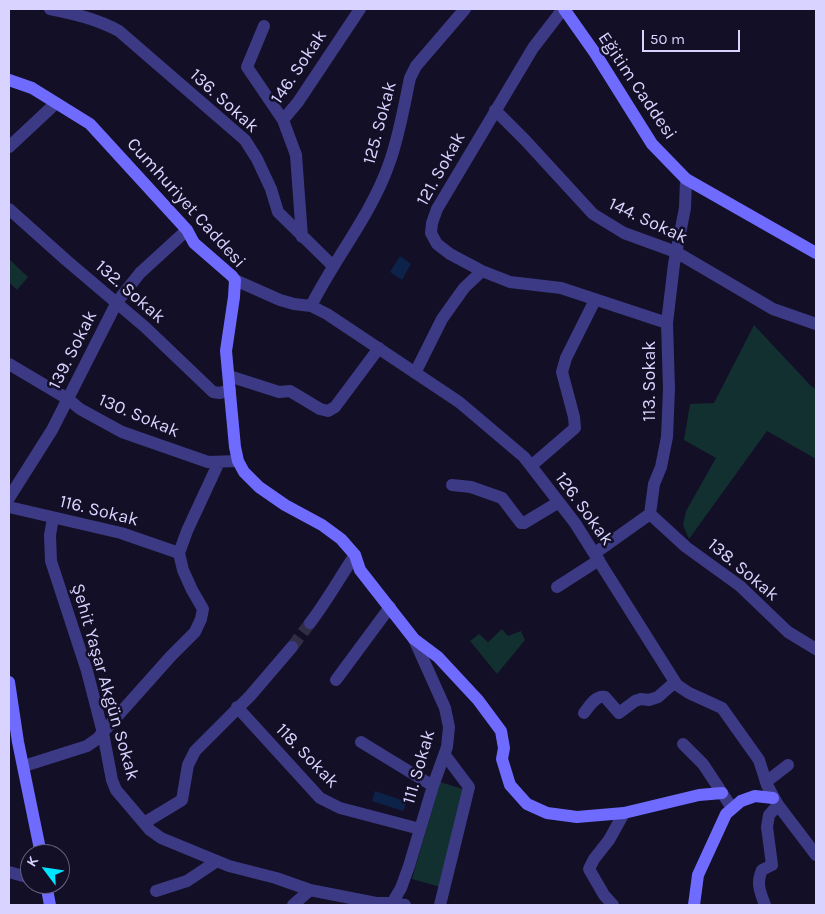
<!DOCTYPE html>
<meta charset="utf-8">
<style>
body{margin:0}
#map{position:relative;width:825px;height:914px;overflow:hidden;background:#130f26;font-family:Karla,sans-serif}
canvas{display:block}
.frame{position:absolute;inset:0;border:10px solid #d9d4ff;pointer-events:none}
.north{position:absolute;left:20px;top:844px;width:50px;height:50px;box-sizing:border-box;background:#130f26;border:1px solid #625e7d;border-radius:50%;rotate:301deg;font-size:14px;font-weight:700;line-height:20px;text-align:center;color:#d9d4ff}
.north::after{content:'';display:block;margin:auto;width:18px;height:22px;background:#00e5ff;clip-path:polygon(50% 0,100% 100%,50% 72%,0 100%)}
.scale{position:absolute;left:642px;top:30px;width:98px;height:22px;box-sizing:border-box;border:2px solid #d9d4ff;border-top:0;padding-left:6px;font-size:15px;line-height:18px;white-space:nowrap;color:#d9d4ff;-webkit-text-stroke:4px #130f26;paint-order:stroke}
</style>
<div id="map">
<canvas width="825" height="914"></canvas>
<div class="frame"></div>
<div class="north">K</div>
<div class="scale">50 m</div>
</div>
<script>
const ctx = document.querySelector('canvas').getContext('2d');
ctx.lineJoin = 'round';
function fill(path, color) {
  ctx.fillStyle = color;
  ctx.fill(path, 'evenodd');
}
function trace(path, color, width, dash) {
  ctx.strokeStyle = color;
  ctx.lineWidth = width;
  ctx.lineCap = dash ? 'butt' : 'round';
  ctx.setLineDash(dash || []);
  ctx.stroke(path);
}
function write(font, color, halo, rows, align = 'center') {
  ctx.font = font + ' Karla,sans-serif';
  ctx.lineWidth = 5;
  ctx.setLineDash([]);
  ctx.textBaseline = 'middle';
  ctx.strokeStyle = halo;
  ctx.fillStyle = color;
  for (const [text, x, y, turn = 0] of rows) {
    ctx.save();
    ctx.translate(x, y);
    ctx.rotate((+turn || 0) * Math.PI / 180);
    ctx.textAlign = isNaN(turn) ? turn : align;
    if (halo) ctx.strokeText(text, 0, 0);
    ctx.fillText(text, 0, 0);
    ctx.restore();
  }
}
fill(new Path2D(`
 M 9,259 L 28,277 L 17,290 L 9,282 Z
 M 754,325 L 811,386 L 816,389 L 816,459 L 767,431 L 689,539 L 683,525 L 686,511 L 716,458 L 684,440 L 690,404 L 714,403 Z
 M 502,629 L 508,636 L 521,631 L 525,640 L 497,674 L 470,641 L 479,634 L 488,642 Z
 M 440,782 L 466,790 L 440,887 L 412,879 Z`), '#12302f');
fill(new Path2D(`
 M 400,256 L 411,264 L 402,280 L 390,272 Z
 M 375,791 L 407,802 L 403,811 L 372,801 Z`), '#0c2248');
trace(new Path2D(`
 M 292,647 L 310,623`), '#312d47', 12, [12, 6]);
trace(new Path2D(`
 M 50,9 C 75,14 97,19 119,31 L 245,140 L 257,159 L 271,189 L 278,212 L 333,266
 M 563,9 L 533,48 L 437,209 L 432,223 L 431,233 L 437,244 L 450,254 L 482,271 L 510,282 L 561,288 L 667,323
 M 264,26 L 247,67 L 283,120 L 296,155 L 302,237
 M 495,110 L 525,140 L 593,214 L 624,233 L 676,252 L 773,309 L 816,324
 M 283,120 L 298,102 L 360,9
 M 9,147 L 56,103
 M 9,209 L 66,260 L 145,327 L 213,392 L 220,393 L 230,390
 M 235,280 L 280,300 L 294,304 L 311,306 L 327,314 L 459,402 L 524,457 L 575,523 L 677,685 L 689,693 L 722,708 L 759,760 L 767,785 L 778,805 L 816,855
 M 311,306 C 335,258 371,215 389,164 C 399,137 404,106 410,78 L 416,66 L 465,9
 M 9,364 L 68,399 L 80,409 L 122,432 L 208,462 L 238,461
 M 415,373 L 442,319 L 464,288 L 482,271
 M 229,376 L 279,392 L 290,391 L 320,409 L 328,411 L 335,407 L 379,348
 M 531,466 L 575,428 L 574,417 L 562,372 L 566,358 L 595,300
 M 452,485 L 471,487 L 502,498 L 521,523 L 524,523 L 559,502
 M 9,498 L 52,430 L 117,302 L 140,273 L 187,230
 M 9,507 L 121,533 L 179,553
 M 650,514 L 686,547 L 740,586 L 788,632 L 816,649
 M 53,518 L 50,535 L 51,561 L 87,671 L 103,733 L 112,780 L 116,790 L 150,830 L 161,838 L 229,866 L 276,878 L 310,890 L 376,903 L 392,903 L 405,905
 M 595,553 L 650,514 L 654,484 L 661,467 L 667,437 L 669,389 L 667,323 L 674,264 L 685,208 L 686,179
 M 557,587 L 599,560
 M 310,623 C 327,601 340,577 355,555
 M 336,680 L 390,607
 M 237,707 L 320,798 L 340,808 L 420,829
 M 584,713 C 589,707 595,695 605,697 L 619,713 L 635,701 L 641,699 L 649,700 L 658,697 L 675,682
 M 361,742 L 433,786
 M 683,744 L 703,764 L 732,808
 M 24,766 L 87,746 L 97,739 L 171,656 L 195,632 L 201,619 L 203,609 L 192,590 L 183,570 L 179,553 L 187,531 L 219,462
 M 766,782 L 788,765
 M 144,823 L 182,800 L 188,765 L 195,751 L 250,696 L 292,647
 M 9,872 L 30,878
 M 156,891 L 187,881 L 217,861
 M 293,905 L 310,890
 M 391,905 L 401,888 L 409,866 L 433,786 L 447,747 L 449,727 L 445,708 L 414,639
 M 440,905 L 469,787 L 445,755
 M 613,905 L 604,895 L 589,869 L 594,859 L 609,840 L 624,813
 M 765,905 C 760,892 756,883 762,870 L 772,865 L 767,827 L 769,815 L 778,805`), '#3d3a85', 12);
trace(new Path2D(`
 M 564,9 L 595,53 L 652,144 L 686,179 L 816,253
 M 9,80 L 32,88 L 90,124 L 187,230 L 194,243 L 232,276 L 235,280 L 234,297 L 226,351 L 235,447 L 238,461 L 244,472 L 259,487 L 285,505 L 322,525 L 341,539 L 355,555 L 360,570 L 414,639 L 438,657 L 478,700 L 501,731 L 504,748 L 502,759 L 510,785 L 527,804 L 547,813 L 577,817 L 624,813 L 699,795 L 722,793
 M 9,682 L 18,742 L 41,854
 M 46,884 L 50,905
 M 694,905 L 698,875 L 726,814 L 741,801 L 755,796 L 773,798`), '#6f6bff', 12);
write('18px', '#d9d4ff', '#130f26', [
 ["146. Sokak",299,67,-56],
 ["Eğitim Caddesi",637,86,56],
 ["136. Sokak",224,101,42],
 ["125. Sokak",380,123,-75],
 ["121. Sokak",441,169,-61],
 ["Cumhuriyet Caddesi",186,203,48],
 ["144. Sokak",648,221,25],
 ["132. Sokak",130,292,41],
 ["139. Sokak",73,350,-63],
 ["113. Sokak",650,381,-90],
 ["130. Sokak",139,416,23],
 ["126. Sokak",584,509,54],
 ["116. Sokak",99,511,14],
 ["138. Sokak",743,570,40],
 ["Şehit Yaşar Akgün Sokak",105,682,74],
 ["118. Sokak",307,756,46],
 ["111. Sokak",419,767,-74]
]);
</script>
